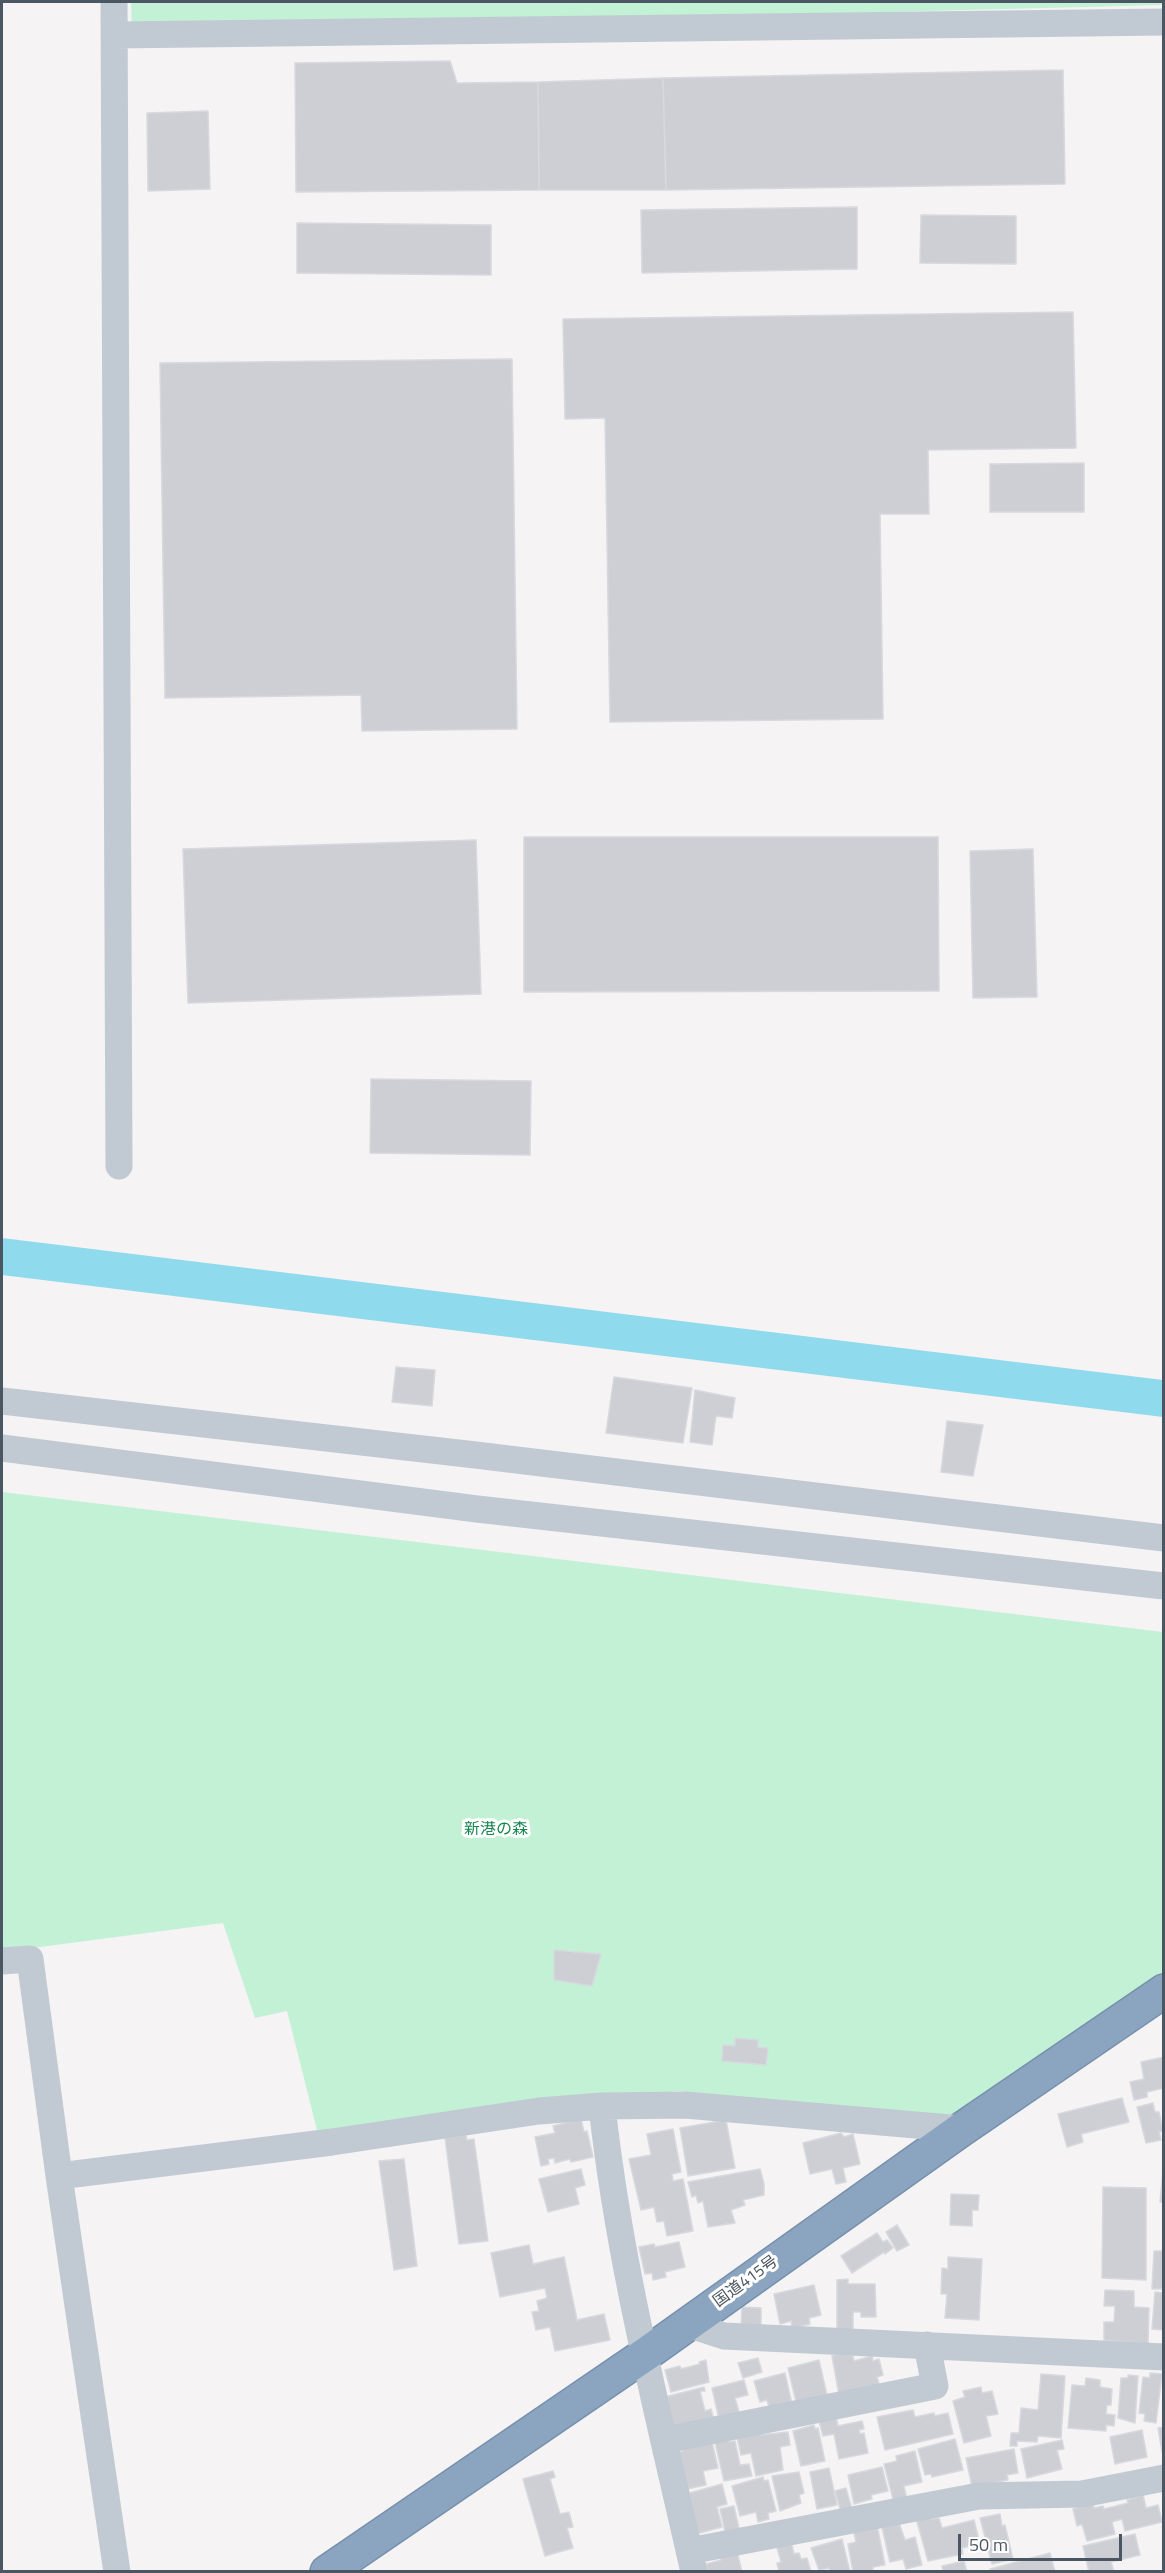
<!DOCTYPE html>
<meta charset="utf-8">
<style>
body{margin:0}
#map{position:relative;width:1165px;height:2573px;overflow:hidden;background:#f5f3f3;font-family:"Titillium Web",sans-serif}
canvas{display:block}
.frame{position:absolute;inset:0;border:3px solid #4a5661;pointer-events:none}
.scale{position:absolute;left:958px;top:2534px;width:164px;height:27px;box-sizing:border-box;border:3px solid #4a5661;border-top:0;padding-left:8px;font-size:18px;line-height:21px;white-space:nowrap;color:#4a5661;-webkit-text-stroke:4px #fff;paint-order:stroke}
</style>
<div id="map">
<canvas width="1165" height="2573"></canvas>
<div class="frame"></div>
<div class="scale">50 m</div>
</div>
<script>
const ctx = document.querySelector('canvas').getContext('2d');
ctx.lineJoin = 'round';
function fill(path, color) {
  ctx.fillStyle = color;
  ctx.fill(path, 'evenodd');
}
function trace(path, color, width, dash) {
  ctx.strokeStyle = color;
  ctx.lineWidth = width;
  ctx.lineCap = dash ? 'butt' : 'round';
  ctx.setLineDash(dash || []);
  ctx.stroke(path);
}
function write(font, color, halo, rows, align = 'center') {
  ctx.font = font + ' "Titillium Web","Noto Sans JP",sans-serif';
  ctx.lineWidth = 6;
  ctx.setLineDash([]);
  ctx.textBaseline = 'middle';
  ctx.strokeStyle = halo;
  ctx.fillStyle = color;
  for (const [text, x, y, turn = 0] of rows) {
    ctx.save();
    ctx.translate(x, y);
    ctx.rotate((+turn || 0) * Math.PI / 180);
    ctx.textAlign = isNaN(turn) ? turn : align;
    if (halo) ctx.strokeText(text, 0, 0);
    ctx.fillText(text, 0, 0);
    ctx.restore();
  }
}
fill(new Path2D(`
 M 131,2 L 1163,2 L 1164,5 L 132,31 Z
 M 2,1492 L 1163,1632 L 1163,1981 L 949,2125 L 679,2091 L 498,2109 L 318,2134 L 287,2011 L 255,2018 L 223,1923 L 2,1952 Z`), '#c3f1d5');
fill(new Path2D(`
 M 2,1238 L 1163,1380 L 1163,1417 L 2,1275 Z`), '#90daee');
const building = new Path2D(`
 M 450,61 L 457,83 L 538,82 L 539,190 L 296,192 L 295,63 Z
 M 1063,70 L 1065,184 L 666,190 L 663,78 Z
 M 663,78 L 666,190 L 539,190 L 538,82 Z
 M 208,111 L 210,189 L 148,191 L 147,113 Z
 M 857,207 L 857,269 L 642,273 L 641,210 Z
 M 921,215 L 1016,216 L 1016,264 L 920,263 Z
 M 297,223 L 491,225 L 491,275 L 297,273 Z
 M 1163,240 L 1164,240 L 1164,324 L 1163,324 Z
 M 1073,312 L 1076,448 L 928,450 L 929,514 L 880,514 L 883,719 L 610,722 L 605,418 L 565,419 L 563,319 Z
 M 512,359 L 517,729 L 362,731 L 361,695 L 165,698 L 160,363 Z
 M 1084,463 L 1084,512 L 990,512 L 990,464 Z
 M 524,837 L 938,837 L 939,991 L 524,992 Z
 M 476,840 L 481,994 L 188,1003 L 183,849 Z
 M 1033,849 L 1037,997 L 973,998 L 970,851 Z
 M 371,1079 L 531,1081 L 530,1155 L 370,1153 Z
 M 396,1367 L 435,1370 L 432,1406 L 392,1402 Z
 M 614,1377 L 692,1388 L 683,1443 L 606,1433 Z
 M 695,1390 L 735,1398 L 732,1418 L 716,1416 L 712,1445 L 690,1442 Z
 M 947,1421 L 983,1425 L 973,1476 L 941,1472 Z
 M 554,1950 L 601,1954 L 592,1986 L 554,1980 Z
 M 735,2038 L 758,2040 L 758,2047 L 768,2048 L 766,2065 L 722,2061 L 723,2045 L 735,2046 Z
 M 1164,2057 L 1164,2088 L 1147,2092 L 1147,2097 L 1134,2100 L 1130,2082 L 1144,2079 L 1141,2062 Z
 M 1122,2098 L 1129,2122 L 1081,2134 L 1083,2142 L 1067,2147 L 1058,2114 Z
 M 1153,2103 L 1155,2112 L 1159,2112 L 1163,2131 L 1159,2132 L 1161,2140 L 1146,2143 L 1137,2107 Z
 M 581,2119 L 584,2132 L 587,2131 L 593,2157 L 571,2162 L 570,2159 L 555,2163 L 554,2158 L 548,2159 L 549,2164 L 541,2166 L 535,2137 L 555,2133 L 553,2126 Z
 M 726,2120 L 735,2168 L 688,2176 L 680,2128 Z
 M 673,2129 L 681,2172 L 672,2174 L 673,2181 L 683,2179 L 693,2231 L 667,2236 L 664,2221 L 657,2222 L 654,2207 L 641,2210 L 629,2159 L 651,2155 L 647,2134 Z
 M 841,2133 L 844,2137 L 853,2134 L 860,2164 L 843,2168 L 846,2182 L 836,2184 L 832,2169 L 810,2174 L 803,2143 Z
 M 466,2135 L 467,2140 L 474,2139 L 488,2241 L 459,2244 L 445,2138 Z
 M 404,2159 L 417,2266 L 394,2270 L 379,2161 Z
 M 581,2169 L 585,2185 L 575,2188 L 579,2204 L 548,2212 L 539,2179 Z
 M 760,2169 L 764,2184 L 764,2195 L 743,2200 L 745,2205 L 731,2210 L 735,2223 L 708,2227 L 703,2201 L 698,2203 L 696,2195 L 692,2197 L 688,2182 Z
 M 1163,2171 L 1164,2171 L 1164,2202 L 1160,2202 Z
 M 1103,2187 L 1146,2188 L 1146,2280 L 1102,2278 Z
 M 951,2194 L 979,2195 L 978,2210 L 972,2210 L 972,2226 L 950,2225 Z
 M 897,2225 L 909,2245 L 897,2251 L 886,2232 Z
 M 877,2233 L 883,2242 L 887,2240 L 893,2248 L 885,2254 L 884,2252 L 852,2273 L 841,2256 Z
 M 679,2242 L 685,2267 L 665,2272 L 666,2277 L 653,2280 L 652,2273 L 645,2274 L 639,2247 L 654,2244 L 655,2247 Z
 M 529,2245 L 533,2264 L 564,2257 L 577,2320 L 604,2314 L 610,2340 L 555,2351 L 550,2327 L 536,2330 L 532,2312 L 539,2311 L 537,2301 L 547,2298 L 545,2288 L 500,2297 L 491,2253 Z
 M 1154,2251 L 1164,2251 L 1164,2289 L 1152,2289 Z
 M 948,2257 L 982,2259 L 979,2320 L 945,2318 L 947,2294 L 941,2294 L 942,2268 L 948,2269 Z
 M 848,2279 L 848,2284 L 875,2284 L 876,2317 L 861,2317 L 861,2312 L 853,2312 L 853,2332 L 837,2332 L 837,2280 Z
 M 814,2285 L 821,2315 L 809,2318 L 810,2324 L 792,2328 L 791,2321 L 780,2324 L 774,2294 Z
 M 1105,2290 L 1134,2291 L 1134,2307 L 1149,2308 L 1148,2344 L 1104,2340 L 1104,2322 L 1114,2322 L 1115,2306 L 1104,2306 Z
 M 1155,2292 L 1164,2293 L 1164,2330 L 1152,2329 Z
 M 742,2307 L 761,2308 L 761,2328 L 741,2326 Z
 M 841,2354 L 853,2356 L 854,2361 L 872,2356 L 873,2361 L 879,2359 L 883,2375 L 877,2377 L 880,2387 L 839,2395 L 832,2356 Z
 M 758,2358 L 762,2372 L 743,2378 L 738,2363 Z
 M 706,2360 L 709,2382 L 671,2392 L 665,2370 L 680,2366 L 681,2369 L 700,2364 L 699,2362 Z
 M 819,2360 L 827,2395 L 796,2402 L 788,2368 Z
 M 785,2373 L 792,2404 L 769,2407 L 767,2400 L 760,2402 L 754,2381 Z
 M 1150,2373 L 1162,2374 L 1156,2423 L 1144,2421 L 1145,2414 L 1139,2413 L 1143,2377 L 1150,2378 Z
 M 1041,2374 L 1065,2376 L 1061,2438 L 1038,2436 L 1037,2442 L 1017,2441 L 1017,2446 L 1010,2446 L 1011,2433 L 1019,2433 L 1021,2408 L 1038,2410 Z
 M 1128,2375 L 1138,2376 L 1135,2423 L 1118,2418 L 1121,2378 L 1128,2378 Z
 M 1086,2378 L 1100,2380 L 1100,2387 L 1112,2389 L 1111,2405 L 1107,2405 L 1106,2414 L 1115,2415 L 1114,2426 L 1106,2425 L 1106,2431 L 1068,2428 L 1072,2385 L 1085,2386 Z
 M 744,2380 L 748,2395 L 735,2398 L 740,2415 L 719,2419 L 712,2388 Z
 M 704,2387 L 705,2391 L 700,2391 L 705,2411 L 711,2409 L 714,2420 L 680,2428 L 672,2424 L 665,2397 Z
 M 981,2387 L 982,2393 L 992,2391 L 998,2414 L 986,2416 L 991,2436 L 964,2443 L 953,2401 L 965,2397 L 963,2391 Z
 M 913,2410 L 915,2417 L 934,2413 L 935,2416 L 948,2413 L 953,2434 L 885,2450 L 877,2417 Z
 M 836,2417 L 838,2426 L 862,2421 L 864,2429 L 859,2430 L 860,2434 L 864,2433 L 868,2453 L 839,2459 L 834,2434 L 823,2436 L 819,2421 Z
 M 814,2425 L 815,2429 L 818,2428 L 825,2461 L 801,2466 L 793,2431 Z
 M 1164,2427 L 1164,2451 L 1162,2452 L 1158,2428 Z
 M 1142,2430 L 1147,2457 L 1115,2464 L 1110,2437 Z
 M 760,2432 L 760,2435 L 788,2432 L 790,2445 L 780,2447 L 783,2470 L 756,2476 L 751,2453 L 741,2455 L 737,2437 Z
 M 728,2439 L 729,2442 L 735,2441 L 740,2465 L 749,2464 L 752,2476 L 724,2481 L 715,2442 Z
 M 955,2439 L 963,2470 L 932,2477 L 931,2474 L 925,2475 L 918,2449 Z
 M 1062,2440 L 1064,2449 L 1057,2450 L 1062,2469 L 1027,2478 L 1021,2449 Z
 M 712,2442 L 718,2468 L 703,2471 L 706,2485 L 687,2489 L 678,2453 L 683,2451 L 682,2449 Z
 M 1014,2449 L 1018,2473 L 1007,2475 L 1008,2480 L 972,2487 L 966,2458 Z
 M 915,2451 L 922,2482 L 904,2486 L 907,2500 L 894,2503 L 884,2464 L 897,2461 L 896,2456 Z
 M 882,2467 L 888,2491 L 871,2495 L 872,2499 L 854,2504 L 848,2475 Z
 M 829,2468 L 837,2505 L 817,2509 L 810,2472 Z
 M 553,2471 L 555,2477 L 550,2479 L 560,2514 L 569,2512 L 573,2527 L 567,2528 L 573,2548 L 545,2556 L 523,2479 Z
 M 799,2472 L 804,2493 L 799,2495 L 801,2503 L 780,2511 L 772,2476 Z
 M 763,2477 L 764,2481 L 768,2480 L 776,2511 L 768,2513 L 769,2519 L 758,2522 L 756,2512 L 740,2516 L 732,2486 Z
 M 722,2484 L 727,2504 L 717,2507 L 722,2527 L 696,2534 L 686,2494 Z
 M 846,2488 L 852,2509 L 841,2512 L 835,2491 Z
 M 1143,2495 L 1146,2508 L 1158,2505 L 1162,2522 L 1125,2531 L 1122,2519 L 1112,2522 L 1115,2534 L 1087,2541 L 1082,2524 L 1077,2526 L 1073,2509 L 1093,2503 L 1094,2508 L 1103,2506 L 1104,2509 L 1128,2503 L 1127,2500 Z
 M 734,2506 L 740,2533 L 726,2536 L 720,2509 Z
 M 1000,2514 L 1002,2526 L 1005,2525 L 1013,2559 L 992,2564 L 980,2518 Z
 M 930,2515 L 931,2519 L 939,2518 L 942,2528 L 974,2520 L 979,2540 L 970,2542 L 971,2546 L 962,2548 L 963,2554 L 928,2561 L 916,2518 Z
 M 898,2520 L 905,2540 L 915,2537 L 922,2565 L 906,2569 L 903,2559 L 890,2562 L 881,2523 Z
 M 877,2525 L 885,2565 L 873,2567 L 873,2572 L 853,2572 L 848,2544 L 856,2542 L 854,2533 Z
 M 1135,2534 L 1140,2555 L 1111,2562 L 1114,2572 L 1089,2572 L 1083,2546 Z
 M 842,2539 L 850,2572 L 830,2572 L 829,2568 L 819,2570 L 811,2548 Z
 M 791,2541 L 794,2554 L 799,2553 L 801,2559 L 807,2558 L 811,2572 L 779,2572 L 777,2563 L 781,2562 L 776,2544 Z
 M 737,2551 L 742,2572 L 708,2572 L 706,2564 L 721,2560 L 720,2555 Z
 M 1050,2553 L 1055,2572 L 991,2572 L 990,2569 Z
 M 964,2561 L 967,2572 L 943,2572 L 942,2566 Z`);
fill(building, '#cdcfd5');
trace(building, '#d7d9de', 1.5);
const highway = new Path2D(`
 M 327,2572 L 646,2354 L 962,2129 L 1164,1991`);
trace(highway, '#7690ad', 36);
trace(new Path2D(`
 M 114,2 L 119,1166
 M 115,35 L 1164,22
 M 2,1401 L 467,1454 L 1164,1538
 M 2,1448 L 477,1509 L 1164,1586
 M 2,1961 L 30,1959 L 59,2176 L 117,2572
 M 602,2106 C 619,2263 659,2417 694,2572
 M 59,2176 L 332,2142 L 539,2111 L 602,2106 L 685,2105 L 962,2129
 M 687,2324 L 724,2336 L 1164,2357
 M 665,2440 L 935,2386 L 927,2345
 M 689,2551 L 979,2496 L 1082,2494 L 1164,2478`), '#c1cad2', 27);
trace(highway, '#8ba5c1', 33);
write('16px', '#17864f', '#fff', [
 ["新港の森",496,1830]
]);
write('16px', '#4a5661', '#fff', [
 ["国道415号",746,2282,-36]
]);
</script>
